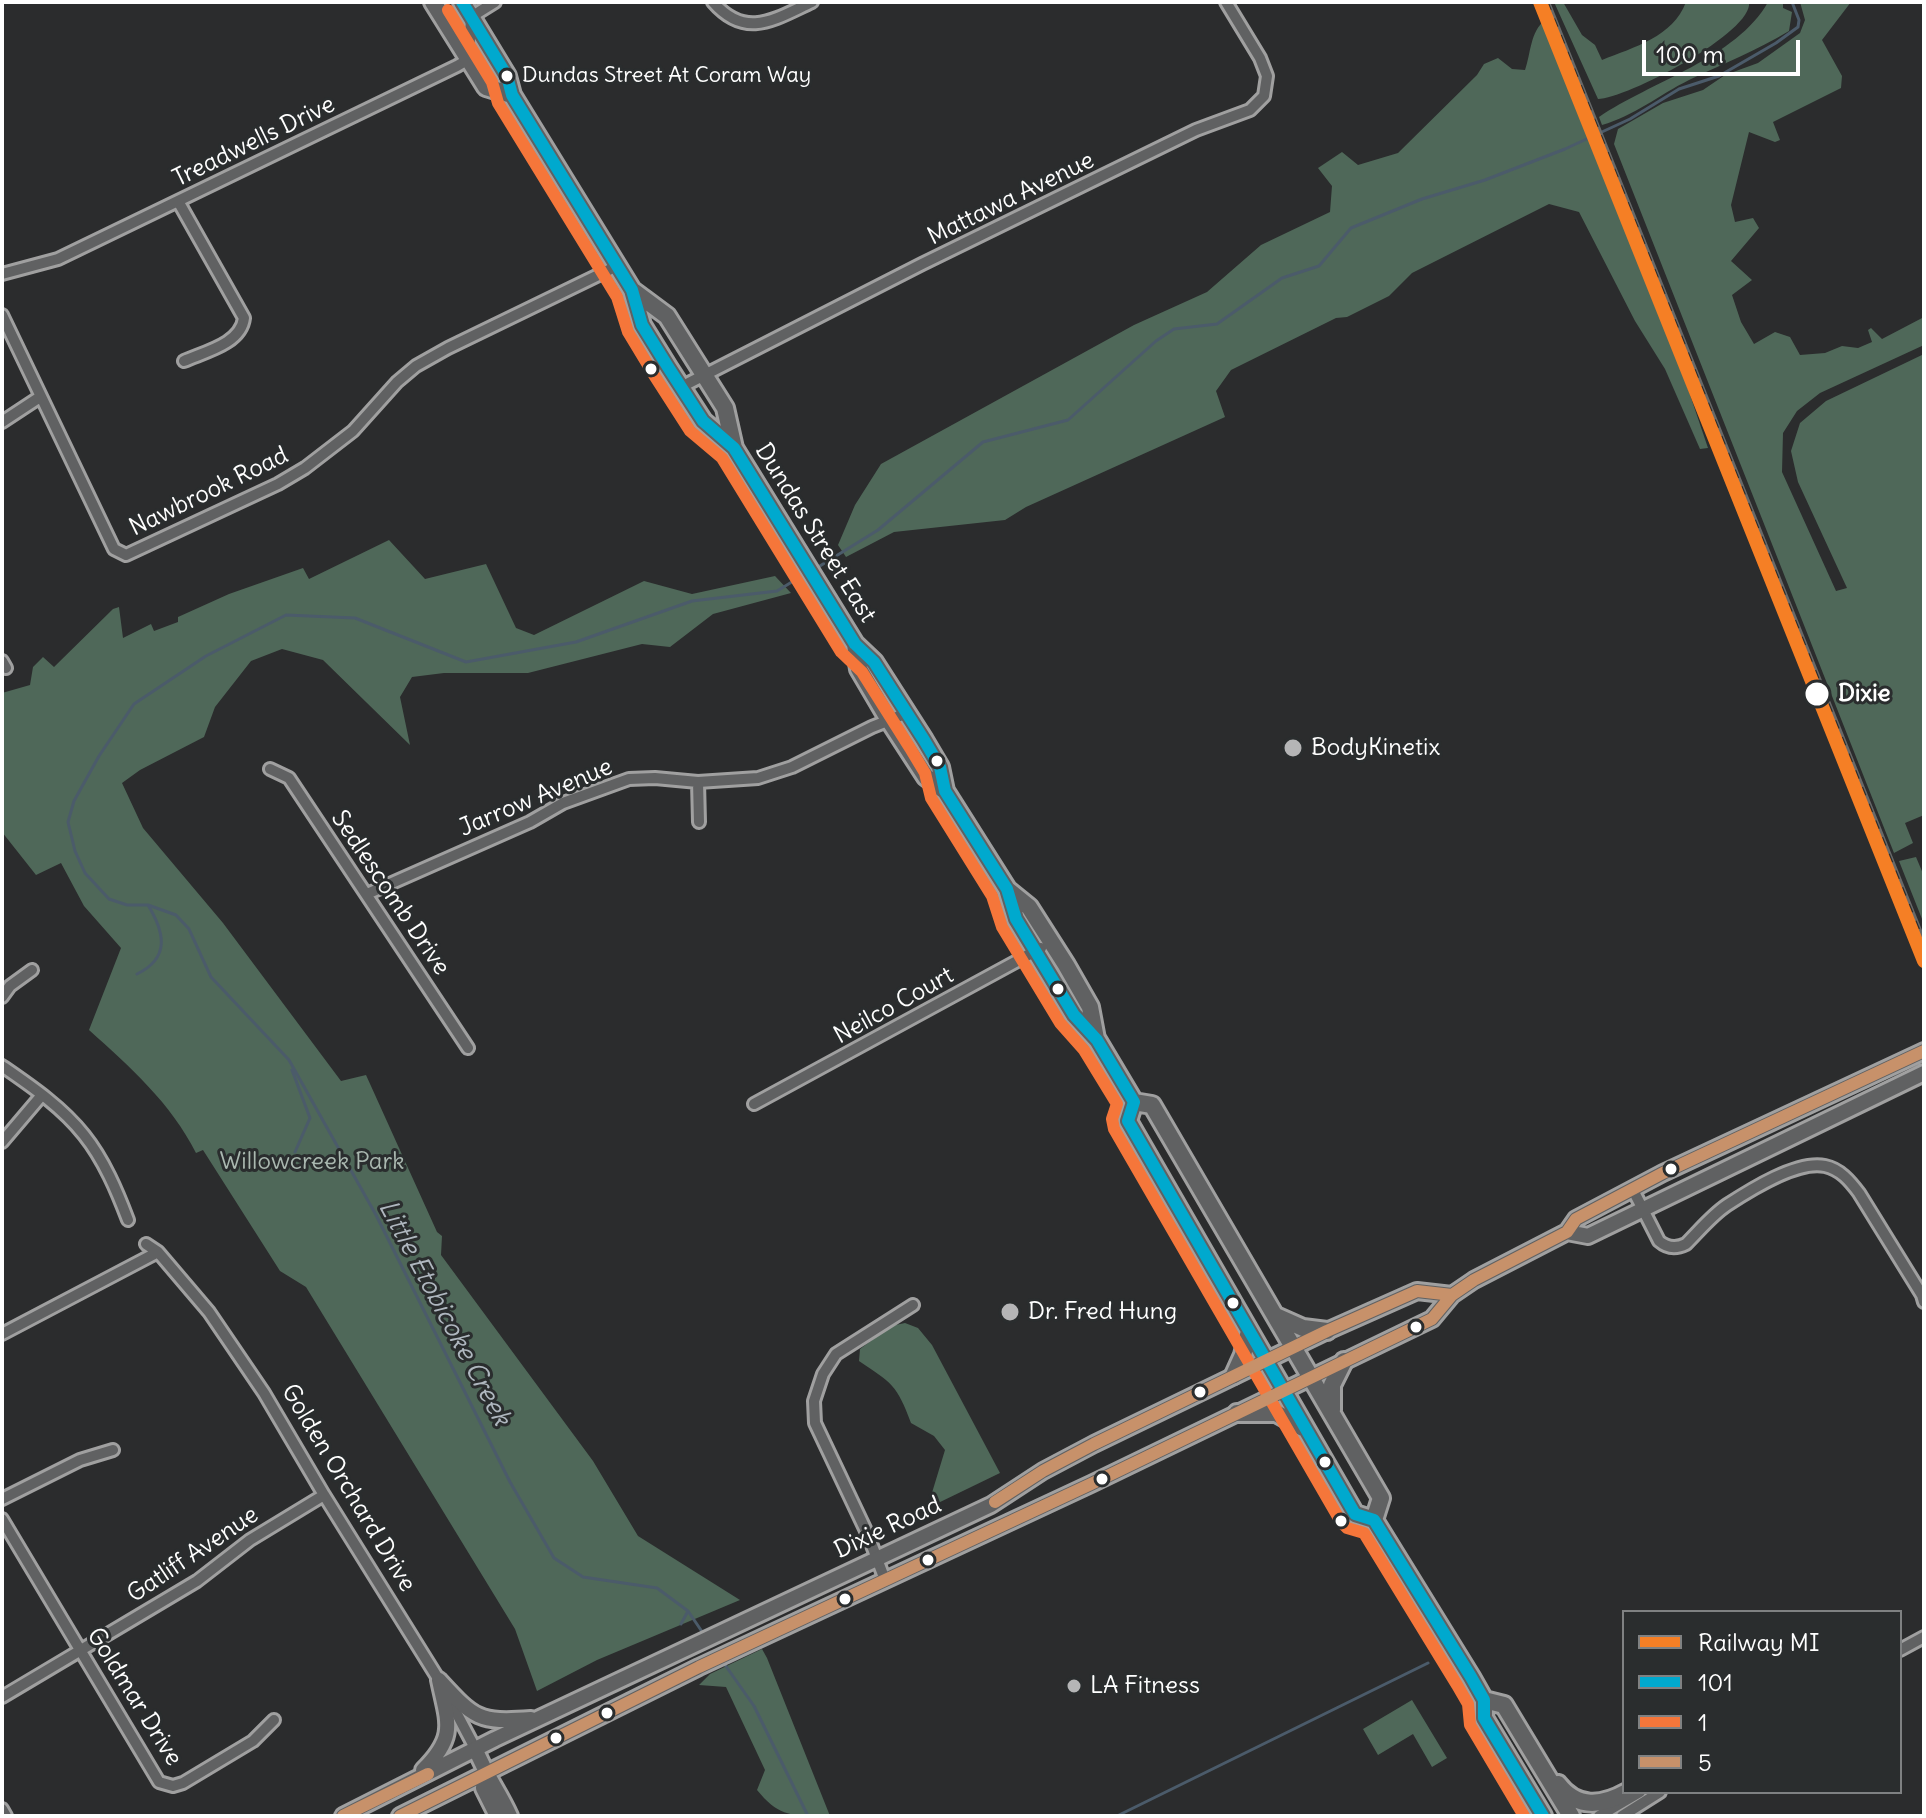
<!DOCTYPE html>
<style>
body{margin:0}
#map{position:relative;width:1926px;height:1818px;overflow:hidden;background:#2b2c2d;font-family:Delius,sans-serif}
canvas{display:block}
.frame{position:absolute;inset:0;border:4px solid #fff;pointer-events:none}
.legend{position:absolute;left:1622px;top:1610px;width:280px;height:184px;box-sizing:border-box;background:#2a2d2e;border:2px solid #7f8182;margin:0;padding:10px 14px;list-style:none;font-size:24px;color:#fff}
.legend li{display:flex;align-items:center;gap:16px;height:40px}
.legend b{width:40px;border:2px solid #7f8182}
.scale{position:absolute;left:1642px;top:40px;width:158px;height:36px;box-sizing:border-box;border:4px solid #fff;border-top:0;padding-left:10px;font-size:24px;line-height:28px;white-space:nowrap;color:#fff;-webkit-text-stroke:6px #2a2d2e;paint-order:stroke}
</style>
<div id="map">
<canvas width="1926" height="1818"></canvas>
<div class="frame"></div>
<ul class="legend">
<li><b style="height:10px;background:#f57f25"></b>Railway MI</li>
<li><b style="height:10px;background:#00a9ce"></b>101</li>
<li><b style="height:10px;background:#f5763a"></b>1</li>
<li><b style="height:10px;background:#c7916a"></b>5</li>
</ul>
<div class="scale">100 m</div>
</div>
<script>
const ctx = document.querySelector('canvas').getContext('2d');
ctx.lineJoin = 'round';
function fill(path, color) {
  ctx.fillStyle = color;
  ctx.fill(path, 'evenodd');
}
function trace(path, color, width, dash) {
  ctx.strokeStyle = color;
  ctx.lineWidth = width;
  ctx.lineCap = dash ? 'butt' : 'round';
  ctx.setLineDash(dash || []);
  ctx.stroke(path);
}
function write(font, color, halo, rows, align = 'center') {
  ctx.font = font + ' Delius,sans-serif';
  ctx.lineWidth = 6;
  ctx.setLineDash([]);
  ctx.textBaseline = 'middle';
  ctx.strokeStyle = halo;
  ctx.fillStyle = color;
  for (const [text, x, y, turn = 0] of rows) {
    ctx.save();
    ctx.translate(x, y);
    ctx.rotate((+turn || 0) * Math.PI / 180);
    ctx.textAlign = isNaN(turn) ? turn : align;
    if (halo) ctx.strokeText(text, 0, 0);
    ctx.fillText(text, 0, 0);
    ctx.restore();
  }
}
fill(new Path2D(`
 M 1554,2 L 1563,2 L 1582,35 L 1595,45 L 1602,60 C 1634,47 1673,37 1686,2 L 1749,2 C 1754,32 1626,99 1598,99 Z
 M 1768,2 L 1783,2 L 1783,8 L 1792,12 L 1789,31 C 1757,50 1723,64 1689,80 C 1659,95 1634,116 1602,125 L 1599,117 C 1650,82 1737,58 1768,2 Z
 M 1800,2 L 1851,2 L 1822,40 L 1842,76 L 1841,88 L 1773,122 L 1780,140 L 1775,142 L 1749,132 L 1731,205 L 1735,222 L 1753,218 L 1759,228 L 1731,261 L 1752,280 L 1732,295 L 1741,322 L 1754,344 L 1775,332 L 1790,337 L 1800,355 L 1825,353 L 1842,346 L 1858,348 L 1872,342 L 1868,330 L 1871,328 L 1882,339 L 1924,317 L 1924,345 L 1820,393 L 1797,411 L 1783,433 L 1782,472 L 1836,591 L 1847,588 L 1798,482 L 1791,451 L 1800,423 L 1826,401 L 1924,354 L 1924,815 L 1905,823 L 1913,843 L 1894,853 L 1614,144 L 1618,129 L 1663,103 L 1703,90 L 1725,75 L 1758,63 L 1800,33 L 1805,20 Z
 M 1545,20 L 1663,315 L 1708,448 L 1700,449 L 1665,369 L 1635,321 L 1579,212 L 1549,204 L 1412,273 L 1389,296 L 1347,317 L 1336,318 L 1231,370 L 1216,391 L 1225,417 L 1026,507 L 1005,520 L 894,532 L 846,557 L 838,545 L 855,505 L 881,464 L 1134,325 L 1207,292 L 1261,245 L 1330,212 L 1332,186 L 1318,168 L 1342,152 L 1358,165 L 1398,153 L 1477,75 L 1484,64 L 1498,58 L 1512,69 L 1525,70 C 1531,53 1530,32 1545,20 Z
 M 389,540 L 425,579 L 486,564 L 516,628 L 534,635 L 644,581 L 692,594 L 775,576 L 791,593 L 713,614 L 670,647 L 642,644 L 528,673 L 444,673 L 412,677 L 400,697 L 410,745 L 323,660 L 282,649 L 251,661 L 215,707 L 204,737 L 140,770 L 122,783 L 143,828 L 223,923 L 341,1081 L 366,1075 L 437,1232 L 442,1236 L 441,1255 L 593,1461 L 638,1536 L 740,1600 L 597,1660 L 537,1691 L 515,1629 L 306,1287 L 280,1271 L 203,1150 L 196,1153 C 171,1103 130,1067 89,1030 L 121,948 L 84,906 L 61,863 L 36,875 L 2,832 L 2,693 L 30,685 L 33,667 L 43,657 L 54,667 L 113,609 L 119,607 L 123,638 L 151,624 L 154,631 L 178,622 L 178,617 L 229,594 L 303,568 L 309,579 Z
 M 1916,857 L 1924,876 L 1924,924 L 1899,861 Z
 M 905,1323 L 918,1328 L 932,1345 L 1000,1473 L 936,1504 L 931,1496 L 945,1450 L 934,1436 L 911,1423 C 897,1385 892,1383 859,1361 L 860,1349 L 891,1326 Z
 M 762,1649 L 767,1658 L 830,1816 C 793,1816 780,1818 757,1790 L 765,1770 L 726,1687 L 699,1685 L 710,1674 Z
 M 1412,1700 L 1447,1758 L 1432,1767 L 1413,1734 L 1378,1755 L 1363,1729 Z`), '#4f6859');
trace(new Path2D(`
 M 815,569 L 878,530 L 983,442 L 1068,420 L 1156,341 L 1174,329 L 1217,324 L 1282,278 L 1319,266 L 1351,228 L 1422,199 L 1485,180 L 1565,149 L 1630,119 L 1679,89 L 1719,76 L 1776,43 L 1798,27 L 1799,20 L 1792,2
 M 137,974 C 170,958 165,933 148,905
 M 292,1070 L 310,1118 L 295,1152
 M 681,1624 L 688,1611
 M 705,1636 L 688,1611 L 657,1588 L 583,1577 L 554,1558 L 510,1482 L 376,1215 L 289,1060 L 211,977 L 189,929 L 176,915 L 148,905 L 127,905 L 109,899 L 85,873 L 75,851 L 68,822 L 74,801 L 99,756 L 134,704 L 206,656 L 286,615 L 355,618 L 466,662 L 576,642 L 692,601 L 777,591 L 805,574
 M 723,1662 L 754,1706 L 808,1816
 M 1117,1816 L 1428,1663`), '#4b5b6a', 3);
const street = new Path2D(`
 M 713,2 C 746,40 775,19 812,2
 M 178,201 L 244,318 C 241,344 204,352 184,361
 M 2,274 L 58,259 L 457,66 L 469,59 L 471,17 L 495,2
 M 2,315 L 114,549 L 126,555 L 278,484 L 305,468 L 353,431 L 397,382 L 416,366 L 448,348 L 617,266
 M 681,387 L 922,264 L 1196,130 L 1250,110 L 1264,96 L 1267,76 L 1260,58 L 1226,2
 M 2,422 L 40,397
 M 2,661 L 6,668
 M 270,769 L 289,778 L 468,1048
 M 698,782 L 699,822
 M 367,894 L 530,822 L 563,803 L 629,779 L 655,778 L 698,782 L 758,778 L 792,767 L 872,727 L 907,713
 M 2,997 L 10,986 L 32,970
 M 2,1066 C 31,1086 62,1107 84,1135 C 104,1160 117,1191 128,1220
 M 754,1104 L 1041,948
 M 2,1142 L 42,1095
 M 1633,1190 L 1659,1241 C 1667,1248 1676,1249 1686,1244 C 1699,1231 1712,1215 1727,1205 C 1750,1190 1797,1160 1825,1166 C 1840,1169 1850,1181 1859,1193 L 1922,1295 L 1924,1302
 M 146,1244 L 158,1252 L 209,1312 L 264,1393 L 324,1495 L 439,1680 L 476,1750
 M 2,1334 L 158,1252
 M 2,1499 L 80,1460 L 113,1450
 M 2,1519 L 159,1782 L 173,1786 L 183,1783 L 253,1741 L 274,1720
 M 885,1580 L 868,1535 L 815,1423 L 814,1401 L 823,1374 L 836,1354 L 913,1305
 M 1900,1650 L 1924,1637
 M 2,1697 L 197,1581 L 250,1540 L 324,1495
 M 2,1809 L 6,1816
 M 1599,1816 L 1640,1792
 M 1622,1816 L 1660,1792`);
const secondary = new Path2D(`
 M 1567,1232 L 1588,1236 L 1924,1073
 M 439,1680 C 474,1718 478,1723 531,1719
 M 476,1750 C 485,1774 500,1793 510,1816
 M 423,1770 C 457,1736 448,1723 439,1680
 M 485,1773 L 483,1788 L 497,1816
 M 343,1816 L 495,1739 L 991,1505 L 1043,1471 L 1094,1444 L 1327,1331 L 1417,1291 L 1452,1295
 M 400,1816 L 699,1667 L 1091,1484 L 1432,1319 L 1452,1295 L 1474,1280 L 1567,1232 L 1576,1219 L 1663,1173 L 1924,1051`);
const primary = new Path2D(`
 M 433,2 L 486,87 L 512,95
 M 462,2 L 507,76 L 512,95 L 632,290 L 642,325 L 668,367 L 703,421 L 734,448 L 855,644 L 874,662 L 924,740 L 940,767 L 945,791 L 1007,889 L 1016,919 L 1074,1015 L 1097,1040 L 1134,1102 L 1128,1121 L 1355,1514 L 1374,1520 L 1471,1677 L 1484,1700 L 1484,1718 L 1543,1816
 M 632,290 L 667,316 L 725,408 L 734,448
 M 855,644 L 859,669 L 889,720 L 926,777 L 945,791
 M 1008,890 L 1029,907 L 1066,965 L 1090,1007 L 1096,1039
 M 1134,1102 L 1152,1105 L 1381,1498 L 1374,1520
 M 1276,1316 L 1303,1328 L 1327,1331
 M 1234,1375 L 1243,1355 L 1249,1331
 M 1332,1410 L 1332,1385 L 1344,1361
 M 1237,1413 L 1276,1413 L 1303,1428
 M 1484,1700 L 1504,1705 L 1571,1816
 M 1558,1784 C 1577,1809 1602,1806 1627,1792`);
trace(street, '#a0a0a0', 16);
trace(secondary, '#a0a0a0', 20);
trace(primary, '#a0a0a0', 22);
trace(street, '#606162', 10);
trace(secondary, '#606162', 14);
trace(primary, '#606162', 16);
const rail = new Path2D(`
 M 1547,2 L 1924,943`);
trace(rail, '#686969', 6);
trace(rail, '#2a2d2e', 3, [9]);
trace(new Path2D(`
 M 462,2 L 507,76 L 512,95 L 632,290 L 642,325 L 668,367 L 703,421 L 734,448 L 855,644 L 874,662 L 924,740 L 940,767 L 945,791 L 1007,889 L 1016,919 L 1074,1015 L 1097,1040 L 1134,1102 L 1128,1121 L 1355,1514 L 1374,1520 L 1471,1677 L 1484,1700 L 1484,1718 L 1543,1816`), '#00a9ce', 12);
trace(new Path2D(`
 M 448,10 L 492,82 L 498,103 L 617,297 L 628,332 L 654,375 L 690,431 L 722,458 L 841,652 L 862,672 L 910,748 L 925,773 L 931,798 L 992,896 L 1002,927 L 1060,1023 L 1084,1050 L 1117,1104 L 1112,1119 L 1114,1129 L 1341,1522 L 1347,1528 L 1364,1533 L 1457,1685 L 1468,1704 L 1470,1725 L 1524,1816`), '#f5763a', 12);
trace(new Path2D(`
 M 995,1502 L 1043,1471 L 1094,1444 L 1327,1331 L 1417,1291 L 1452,1295
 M 343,1816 L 428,1774
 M 400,1816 L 699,1667 L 1091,1484 L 1432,1319 L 1452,1295 L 1474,1280 L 1567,1232 L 1576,1219 L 1663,1173 L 1924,1051`), '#c7916a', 12);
trace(new Path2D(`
 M 1540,2 L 1924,961`), '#f57f25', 14);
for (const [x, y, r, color] of [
 [507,76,7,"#fff"],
 [651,369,7,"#fff"],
 [1817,694,13,"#fff"],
 [1293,748,10,"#b5b5b6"],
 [937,761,7,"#fff"],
 [1058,989,7,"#fff"],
 [1671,1169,7,"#fff"],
 [1233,1303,7,"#fff"],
 [1010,1312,10,"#b5b5b6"],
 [1416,1327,7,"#fff"],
 [1200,1392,7,"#fff"],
 [1325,1462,7,"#fff"],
 [1102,1479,7,"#fff"],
 [1341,1521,7,"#fff"],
 [928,1560,7,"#fff"],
 [845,1599,7,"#fff"],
 [1074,1686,8,"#b5b5b6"],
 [607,1713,7,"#fff"],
 [556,1738,7,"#fff"]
]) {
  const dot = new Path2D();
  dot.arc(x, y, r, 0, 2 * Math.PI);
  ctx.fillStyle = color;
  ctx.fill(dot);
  trace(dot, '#2a2d2e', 3);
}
write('22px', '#fff', '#2a2d2e', [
 ["Dundas Street At Coram Way",522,76]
], 'left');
write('24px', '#fff', '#2a2d2e', [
 ["Treadwells Drive",254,142,-26],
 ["Mattawa Avenue",1011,199,-26],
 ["Nawbrook Road",209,492,-26],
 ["Dundas Street East",815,533,58],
 ["Jarrow Avenue",536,798,-23],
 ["Sedlescomb Drive",390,893,56],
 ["Neilco Court",894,1006,-29],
 ["Golden Orchard Drive",348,1488,59],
 ["Dixie Road",888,1528,-25],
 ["Gatliff Avenue",193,1555,-34],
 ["Goldmar Drive",134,1697,58]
]);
write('bold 24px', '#fff', '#2a2d2e', [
 ["Dixie",1838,694]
], 'left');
write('24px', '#fff', '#2a2d2e', [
 ["BodyKinetix",1311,748],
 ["Dr. Fred Hung",1028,1312],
 ["LA Fitness",1090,1686]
], 'left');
write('24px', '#aab8b0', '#2a2d2e', [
 ["Willowcreek Park",312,1162]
]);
write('italic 26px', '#afb7bf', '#2a2d2e', [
 ["Little Etobicoke Creek",444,1313,62]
]);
</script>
